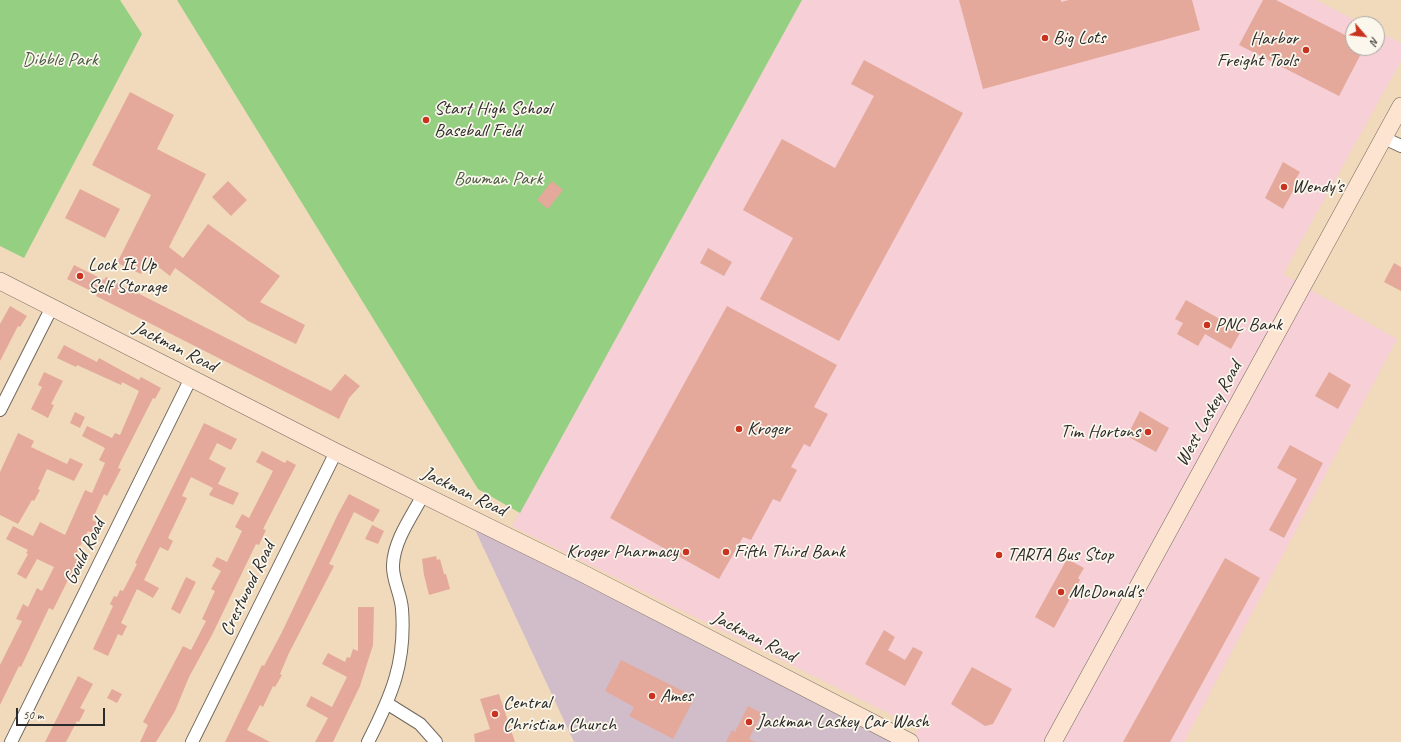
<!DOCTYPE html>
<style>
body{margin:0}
#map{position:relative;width:1401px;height:742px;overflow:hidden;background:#f1dabb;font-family:Caveat,sans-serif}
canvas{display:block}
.north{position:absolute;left:1345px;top:16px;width:40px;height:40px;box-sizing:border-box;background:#fbf7ec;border:1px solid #a8a59f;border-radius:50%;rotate:118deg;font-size:11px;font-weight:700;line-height:16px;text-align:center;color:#2b2b2b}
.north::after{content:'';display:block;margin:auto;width:14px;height:18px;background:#c8321e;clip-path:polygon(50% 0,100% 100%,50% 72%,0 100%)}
.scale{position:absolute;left:16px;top:708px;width:89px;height:18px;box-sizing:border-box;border:2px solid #2b2b2b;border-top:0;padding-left:5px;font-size:12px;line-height:14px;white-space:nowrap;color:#2b2b2b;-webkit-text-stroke:3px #fbf7ec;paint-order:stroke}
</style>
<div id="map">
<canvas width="1401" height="742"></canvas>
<div class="north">N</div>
<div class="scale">50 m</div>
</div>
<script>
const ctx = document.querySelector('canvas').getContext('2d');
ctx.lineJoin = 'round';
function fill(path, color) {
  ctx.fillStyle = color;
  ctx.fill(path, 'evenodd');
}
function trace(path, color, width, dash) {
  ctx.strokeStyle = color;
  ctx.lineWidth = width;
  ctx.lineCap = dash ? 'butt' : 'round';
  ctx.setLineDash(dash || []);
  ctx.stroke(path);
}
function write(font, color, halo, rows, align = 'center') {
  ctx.font = font + ' Caveat,sans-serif';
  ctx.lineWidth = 3.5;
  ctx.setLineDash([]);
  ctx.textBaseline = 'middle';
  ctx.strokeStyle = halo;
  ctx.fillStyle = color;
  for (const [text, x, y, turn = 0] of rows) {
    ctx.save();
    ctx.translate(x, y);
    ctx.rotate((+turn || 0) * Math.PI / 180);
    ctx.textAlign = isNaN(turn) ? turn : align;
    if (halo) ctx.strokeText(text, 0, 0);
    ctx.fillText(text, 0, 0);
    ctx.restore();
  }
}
fill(new Path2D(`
 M 802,0 L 1316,0 L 1363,24 L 1353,24 L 1353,48 L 1377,48 L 1377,31 L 1401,43 L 1401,61 L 1283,274 L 1397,339 L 1184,742 L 911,742 L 918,728 L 512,526 Z`), '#f6cfd7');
fill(new Path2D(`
 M 470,519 L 912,742 L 574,742 Z`), '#d1bdc9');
fill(new Path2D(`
 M 0,0 L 120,0 L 142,34 L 24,258 L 0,246 Z
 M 177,0 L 802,0 L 520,513 L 478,489 Z`), '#94cf82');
fill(new Path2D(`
 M 959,0 L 1061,0 L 1061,2 L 1069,0 L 1192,0 L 1200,30 L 983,89 Z
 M 1263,0 L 1276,0 L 1353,39 L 1353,48 L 1364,48 L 1339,96 L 1239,45 Z
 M 864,60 L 963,113 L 839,341 L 760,299 L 793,238 L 743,210 L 782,139 L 835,168 L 874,96 L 851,84 Z
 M 130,92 L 174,115 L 157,149 L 206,174 L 169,247 L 183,258 L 208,224 L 280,276 L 260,302 L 305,325 L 296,344 L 248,321 L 175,268 L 170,276 L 148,259 L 141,274 L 117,263 L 151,195 L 92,165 Z
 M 1283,162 L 1300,172 L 1294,182 L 1297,184 L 1283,209 L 1265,198 Z
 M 228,181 L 247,200 L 231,216 L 212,197 Z
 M 552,181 L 563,190 L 548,209 L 537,200 Z
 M 80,189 L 120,209 L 105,238 L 65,218 Z
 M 708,248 L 732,262 L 724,276 L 700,263 Z
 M 1394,263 L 1401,267 L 1401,291 L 1384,282 Z
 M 74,265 L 104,280 L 106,277 L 331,391 L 345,374 L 360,386 L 349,398 L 339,419 L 96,296 L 97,294 L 67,279 Z
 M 1186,300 L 1241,331 L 1231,349 L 1205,334 L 1198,346 L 1177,334 L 1183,323 L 1175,319 Z
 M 10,306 L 27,316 L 20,327 L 18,326 L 0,361 L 0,324 Z
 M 727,306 L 837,365 L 814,407 L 828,414 L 810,447 L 804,444 L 791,467 L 797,470 L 780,502 L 773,499 L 751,540 L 743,537 L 719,579 L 610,518 Z
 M 64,345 L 97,362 L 99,358 L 139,380 L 141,377 L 161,388 L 155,399 L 153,398 L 121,461 L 118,468 L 121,469 L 107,496 L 104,494 L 92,520 L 97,522 L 92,533 L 88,531 L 74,558 L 78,560 L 53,610 L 49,608 L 21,667 L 19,666 L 0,705 L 0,665 L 22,621 L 16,619 L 23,604 L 28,607 L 37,588 L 42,591 L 54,567 L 37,559 L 26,579 L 17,574 L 28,554 L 26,553 L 28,550 L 6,539 L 13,526 L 33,536 L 40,522 L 65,535 L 85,490 L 92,493 L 105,463 L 99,460 L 105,448 L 82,436 L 87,426 L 112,438 L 115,433 L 120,435 L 139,391 L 122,382 L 121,385 L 77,365 L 76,367 L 57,358 Z
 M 44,372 L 63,381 L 51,404 L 54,405 L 48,418 L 31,409 L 42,387 L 38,385 Z
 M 1329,372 L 1351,385 L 1338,409 L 1315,396 Z
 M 1140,411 L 1169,428 L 1156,452 L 1127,436 Z
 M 75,412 L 85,417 L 80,428 L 70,423 Z
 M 204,423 L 237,439 L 231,450 L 217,443 L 209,459 L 226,468 L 218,484 L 239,493 L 233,505 L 209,495 L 213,488 L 191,477 L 182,496 L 187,498 L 168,538 L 173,541 L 168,551 L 160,547 L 144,580 L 159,588 L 153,598 L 137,589 L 121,623 L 127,626 L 122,636 L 118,634 L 108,656 L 93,649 L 113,606 L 110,604 L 114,596 L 117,597 L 120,590 L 123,591 L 137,564 L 135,563 Z
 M 18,433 L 34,441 L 31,447 L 67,464 L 70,458 L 83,464 L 74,481 L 47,469 L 38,489 L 40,490 L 34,501 L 32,500 L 18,524 L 0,515 L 0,472 Z
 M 1290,445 L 1323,463 L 1284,538 L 1269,530 L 1297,479 L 1277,468 Z
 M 262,451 L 285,463 L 287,460 L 296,465 L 263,529 L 266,530 L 259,545 L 256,544 L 212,635 L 189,677 L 175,711 L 156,742 L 140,742 L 148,725 L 143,722 L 183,646 L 191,650 L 206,621 L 202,619 L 215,591 L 211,589 L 221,571 L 212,566 L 217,557 L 227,562 L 242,531 L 235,527 L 242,514 L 249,518 L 273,471 L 256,462 Z
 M 349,494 L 380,510 L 373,522 L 354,512 L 331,560 L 329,564 L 334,566 L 289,653 L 280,674 L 282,675 L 275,687 L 273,686 L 263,707 L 260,705 L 247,730 L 270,742 L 225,742 L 262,665 L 264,666 L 282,632 L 338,514 Z
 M 372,525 L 384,531 L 378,544 L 365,539 Z
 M 436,556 L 437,560 L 440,559 L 444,574 L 446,574 L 450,589 L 429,595 L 424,575 L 422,559 Z
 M 1225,558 L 1260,578 L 1170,742 L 1123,742 Z
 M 1067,559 L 1084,568 L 1078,578 L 1080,580 L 1054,628 L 1035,617 Z
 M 186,577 L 196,582 L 180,614 L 171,609 Z
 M 358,607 L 374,607 L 373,645 L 360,686 L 333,742 L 315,742 L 328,718 L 306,706 L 311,696 L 332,707 L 347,677 L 322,664 L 328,653 L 345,662 L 347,657 L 350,658 L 353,649 L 358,651 Z
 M 884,630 L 895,637 L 888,650 L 905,660 L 913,647 L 923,652 L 905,686 L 865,664 Z
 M 621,660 L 695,697 L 673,739 L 629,716 L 634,707 L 605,691 Z
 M 972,667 L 1012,689 L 993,724 L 985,726 L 951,704 Z
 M 78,676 L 93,684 L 80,708 L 85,710 L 79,722 L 77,721 L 66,742 L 45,742 Z
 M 112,689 L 122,694 L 117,703 L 107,698 Z
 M 499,694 L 515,742 L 475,742 L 474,734 L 490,729 L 480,699 Z
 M 748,706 L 762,713 L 749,739 L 756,742 L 726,742 L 732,730 L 735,732 Z`), '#e4a99b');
const street = new Path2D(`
 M 1384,138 L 1401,146
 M 0,410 L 52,307
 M 388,704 L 420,724 L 436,742
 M 11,742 L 191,378
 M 192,742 L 336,452
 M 368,742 C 392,695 406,662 402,609 C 401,594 392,579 393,565 C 394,540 412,516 423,495`);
const secondary = new Path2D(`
 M 0,281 L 336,452 L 580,572 L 910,742
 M 1053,742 L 1401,106`);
trace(street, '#70685d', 14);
trace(secondary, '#70685d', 18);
trace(street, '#fff', 12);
trace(secondary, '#fde4d1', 17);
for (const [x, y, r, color] of [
 [1045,38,4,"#c8321e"],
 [1306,50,4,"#c8321e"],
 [426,120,4,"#c8321e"],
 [1284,187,4,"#c8321e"],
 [80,276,4,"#c8321e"],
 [1207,325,4,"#c8321e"],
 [739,429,4,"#c8321e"],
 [1148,432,4,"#c8321e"],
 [686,552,4,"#c8321e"],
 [726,552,4,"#c8321e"],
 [999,555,4,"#c8321e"],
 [1061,592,4,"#c8321e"],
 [652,696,4,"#c8321e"],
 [495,714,4,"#c8321e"],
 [749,722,4,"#c8321e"]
]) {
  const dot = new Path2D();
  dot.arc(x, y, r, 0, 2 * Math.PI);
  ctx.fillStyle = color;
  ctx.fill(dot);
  trace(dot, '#fbf7ec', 1.5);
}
write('19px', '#2b2b2b', '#fbf7ec', [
 ["Big Lots",1053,38],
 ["Harbor",1298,39,"right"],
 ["Freight Tools",1298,61,"right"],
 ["Start High School",434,109],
 ["Baseball Field",434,131],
 ["Wendy's",1292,187],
 ["Lock It Up",88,265],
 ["Self Storage",88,287],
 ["PNC Bank",1215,325],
 ["Kroger",747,429],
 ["Tim Hortons",1140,432,"right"],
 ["Kroger Pharmacy",678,552,"right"],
 ["Fifth Third Bank",734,552],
 ["TARTA Bus Stop",1007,555],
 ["McDonald's",1069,592],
 ["Ames",660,696],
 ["Central",503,703],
 ["Christian Church",503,725],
 ["Jackman Laskey Car Wash",757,722]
], 'left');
write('19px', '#4a5c45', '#fbf7ec', [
 ["Dibble Park",60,60],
 ["Bowman Park",498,179]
]);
write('19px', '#2b2b2b', '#fbf7ec', [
 ["Jackman Road",175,347,27],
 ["West Laskey Road",1209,414,-61],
 ["Jackman Road",464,492,26],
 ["Gould Road",85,552,-64],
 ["Crestwood Road",248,589,-64],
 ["Jackman Road",754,637,27]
]);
</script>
